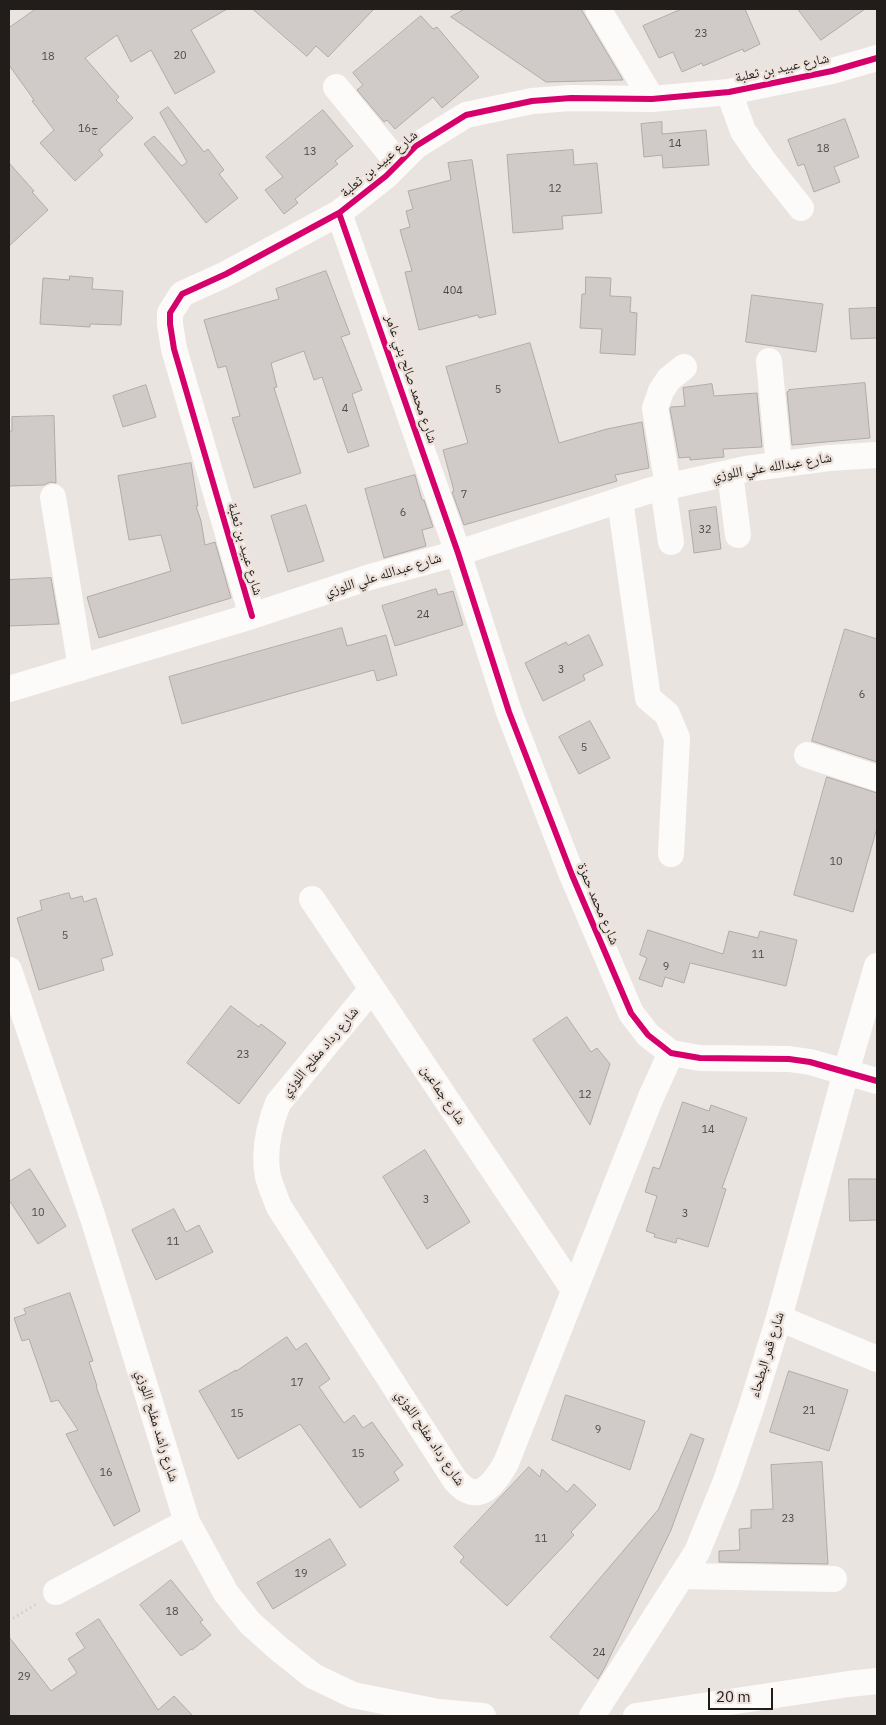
<!DOCTYPE html>
<meta charset="utf-8">
<style>
body{margin:0}
#map{position:relative;width:886px;height:1725px;overflow:hidden;background:#eae4e0;font-family:"IBM Plex Sans",sans-serif}
canvas{display:block}
.frame{position:absolute;inset:0;border:10px solid #211d1b;pointer-events:none}
.scale{position:absolute;left:708px;top:1688px;width:65px;height:22px;box-sizing:border-box;border:2px solid #211d1b;border-top:0;padding-left:6px;font-size:15px;line-height:18px;white-space:nowrap;color:#211d1b;-webkit-text-stroke:4px #eee3dc;paint-order:stroke}
</style>
<div id="map">
<canvas width="886" height="1725"></canvas>
<div class="frame"></div>
<div class="scale">20 m</div>
</div>
<script>
const ctx = document.querySelector('canvas').getContext('2d');
ctx.lineJoin = 'round';
function fill(path, color) {
  ctx.fillStyle = color;
  ctx.fill(path, 'evenodd');
}
function trace(path, color, width, dash) {
  ctx.strokeStyle = color;
  ctx.lineWidth = width;
  ctx.lineCap = dash ? 'butt' : 'round';
  ctx.setLineDash(dash || []);
  ctx.stroke(path);
}
function write(font, color, halo, rows, align = 'center') {
  ctx.font = font + ' "IBM Plex Sans","Noto Naskh Arabic",sans-serif';
  ctx.lineWidth = 5;
  ctx.setLineDash([]);
  ctx.textBaseline = 'middle';
  ctx.strokeStyle = halo;
  ctx.fillStyle = color;
  for (const [text, x, y, turn = 0] of rows) {
    ctx.save();
    ctx.translate(x, y);
    ctx.rotate((+turn || 0) * Math.PI / 180);
    ctx.textAlign = isNaN(turn) ? turn : align;
    if (halo) ctx.strokeText(text, 0, 0);
    ctx.fillText(text, 0, 0);
    ctx.restore();
  }
}
const building = new Path2D(`
 M 36,9 L 227,9 L 191,30 L 215,72 L 175,94 L 151,50 L 131,62 L 117,35 L 85,58 L 119,97 L 116,100 L 133,118 L 99,150 L 103,155 L 75,181 L 40,143 L 54,130 L 32,101 L 34,100 L 9,65 L 9,28 Z
 M 253,9 L 374,9 L 328,57 L 316,46 L 307,56 Z
 M 465,9 L 581,9 L 623,80 L 546,82 L 451,17 Z
 M 682,9 L 745,9 L 760,44 L 744,52 L 743,49 L 703,66 L 702,63 L 682,72 L 673,52 L 659,58 L 643,26 Z
 M 798,9 L 865,9 L 821,40 Z
 M 421,16 L 433,29 L 437,27 L 479,77 L 442,108 L 433,97 L 395,129 L 387,120 L 384,122 L 357,90 L 363,85 L 353,73 Z
 M 168,107 L 204,152 L 208,149 L 224,170 L 219,174 L 238,198 L 206,223 L 144,144 L 154,136 L 182,166 L 187,162 L 160,113 Z
 M 323,110 L 353,146 L 335,161 L 338,164 L 295,199 L 298,203 L 284,214 L 265,190 L 283,177 L 266,157 Z
 M 845,119 L 859,157 L 834,167 L 840,182 L 814,192 L 804,164 L 798,166 L 788,140 Z
 M 662,122 L 662,134 L 706,130 L 709,165 L 663,168 L 662,155 L 644,157 L 641,124 Z
 M 573,150 L 574,165 L 597,163 L 602,213 L 562,216 L 563,229 L 513,233 L 507,155 Z
 M 472,160 L 496,314 L 479,318 L 478,315 L 419,330 L 405,272 L 412,271 L 400,230 L 410,227 L 406,211 L 413,209 L 408,191 L 451,180 L 448,163 Z
 M 9,163 L 34,191 L 32,192 L 48,210 L 9,246 Z
 M 326,271 L 350,334 L 341,337 L 362,390 L 352,394 L 369,446 L 348,453 L 322,377 L 314,380 L 304,351 L 271,363 L 277,387 L 274,388 L 301,473 L 254,488 L 232,418 L 240,416 L 226,366 L 218,368 L 204,320 L 279,299 L 276,289 Z
 M 70,276 L 93,278 L 92,289 L 123,291 L 121,325 L 90,324 L 90,327 L 40,324 L 43,278 L 69,280 Z
 M 586,277 L 611,278 L 610,296 L 631,297 L 630,312 L 637,313 L 635,355 L 600,353 L 602,329 L 580,328 L 582,294 L 585,294 Z
 M 752,295 L 823,304 L 816,352 L 746,342 Z
 M 877,308 L 877,338 L 851,339 L 849,309 Z
 M 530,343 L 559,443 L 607,429 L 642,422 L 649,468 L 615,475 L 617,481 L 464,525 L 452,492 L 454,491 L 443,450 L 468,443 L 446,367 Z
 M 865,383 L 870,438 L 792,445 L 787,392 L 789,391 L 789,390 Z
 M 712,384 L 714,396 L 757,393 L 762,447 L 723,449 L 724,457 L 690,460 L 690,457 L 679,458 L 670,409 L 671,407 L 685,406 L 683,388 Z
 M 146,385 L 156,417 L 123,427 L 113,396 Z
 M 54,416 L 56,483 L 50,482 L 44,485 L 9,486 L 9,431 L 12,431 L 12,417 Z
 M 191,463 L 198,506 L 196,506 L 201,521 L 205,545 L 215,542 L 231,598 L 99,638 L 87,597 L 171,571 L 161,535 L 129,540 L 118,476 Z
 M 415,475 L 422,500 L 424,500 L 433,527 L 422,530 L 426,546 L 384,558 L 365,489 Z
 M 306,505 L 324,561 L 288,572 L 271,516 Z
 M 716,507 L 721,549 L 694,553 L 689,511 Z
 M 51,578 L 59,624 L 9,626 L 9,580 Z
 M 436,589 L 438,595 L 453,591 L 463,625 L 395,646 L 382,606 Z
 M 342,628 L 347,646 L 386,635 L 397,675 L 377,681 L 374,670 L 182,724 L 169,677 Z
 M 845,629 L 877,639 L 877,762 L 812,741 Z
 M 589,635 L 603,665 L 583,675 L 585,680 L 543,701 L 525,663 L 566,642 L 568,645 Z
 M 590,721 L 610,758 L 579,774 L 559,737 Z
 M 827,777 L 877,793 L 877,828 L 853,912 L 794,895 Z
 M 69,893 L 71,899 L 82,896 L 84,902 L 96,898 L 113,955 L 101,959 L 104,970 L 39,990 L 17,918 L 42,910 L 40,901 Z
 M 648,930 L 723,954 L 729,931 L 758,938 L 760,931 L 797,940 L 786,986 L 690,963 L 684,983 L 665,977 L 662,987 L 639,979 L 647,958 L 640,955 Z
 M 231,1006 L 259,1027 L 261,1024 L 286,1043 L 239,1104 L 187,1063 Z
 M 567,1017 L 591,1052 L 597,1048 L 610,1064 L 590,1125 L 533,1040 Z
 M 683,1102 L 709,1111 L 711,1105 L 747,1118 L 722,1188 L 726,1189 L 708,1247 L 677,1238 L 676,1243 L 654,1237 L 655,1234 L 646,1231 L 657,1196 L 645,1192 L 653,1167 L 659,1169 Z
 M 425,1150 L 470,1222 L 427,1249 L 383,1177 Z
 M 30,1169 L 66,1226 L 38,1244 L 9,1200 L 9,1182 Z
 M 849,1179 L 877,1179 L 877,1220 L 850,1221 Z
 M 174,1209 L 186,1232 L 199,1225 L 213,1252 L 156,1280 L 132,1230 Z
 M 70,1293 L 93,1361 L 89,1362 L 97,1386 L 96,1386 L 140,1511 L 114,1526 L 66,1434 L 78,1430 L 58,1400 L 51,1402 L 29,1339 L 22,1341 L 14,1318 L 26,1314 L 24,1309 Z
 M 287,1337 L 296,1350 L 306,1343 L 330,1379 L 319,1387 L 344,1423 L 354,1415 L 363,1428 L 372,1422 L 403,1465 L 394,1472 L 399,1480 L 360,1508 L 300,1424 L 238,1459 L 199,1391 L 236,1370 L 236,1371 Z
 M 789,1371 L 848,1390 L 829,1451 L 770,1432 Z
 M 566,1395 L 645,1421 L 630,1470 L 552,1440 Z
 M 691,1434 L 704,1439 L 671,1530 L 605,1667 L 598,1679 L 550,1637 L 658,1510 Z
 M 822,1462 L 828,1564 L 719,1562 L 719,1551 L 740,1550 L 739,1529 L 751,1528 L 751,1510 L 773,1509 L 771,1465 Z
 M 529,1467 L 540,1477 L 542,1469 L 567,1492 L 574,1484 L 596,1505 L 571,1532 L 574,1535 L 507,1606 L 460,1562 L 464,1557 L 454,1547 Z
 M 330,1539 L 346,1565 L 273,1609 L 257,1583 Z
 M 171,1580 L 203,1620 L 200,1622 L 211,1635 L 192,1650 L 191,1649 L 181,1656 L 140,1605 Z
 M 99,1619 L 158,1710 L 174,1696 L 193,1716 L 9,1716 L 9,1637 L 51,1691 L 77,1673 L 68,1659 L 85,1648 L 76,1634 Z`);
fill(building, '#d0cbc9');
trace(building, '#b0aba8', 1);
trace(new Path2D(`
 M 9,1621 L 36,1604`), '#c5c4c2', 3, [1, 4]);
trace(new Path2D(`
 M 598,9 L 652,99
 M 336,87 L 398,163
 M 729,92 L 743,131 L 763,160 L 801,208
 M 339,213 L 458,553 L 509,712 L 572,875 L 631,1013 L 648,1035 L 671,1053 L 700,1058 L 789,1059 L 810,1062 L 877,1081
 M 769,361 L 779,465
 M 730,473 L 738,535
 M 668,486 L 655,408 L 661,391 L 669,379 L 684,367
 M 663,487 L 671,542
 M 53,497 L 81,668
 M 620,500 L 648,698 L 667,714 L 677,738 L 671,854
 M 252,616 L 174,349 L 170,324 L 170,313 L 182,294 L 226,274 L 339,213 L 386,176 L 416,146 L 466,115 L 532,101 L 571,98 L 652,99 L 729,92 L 832,71 L 877,58
 M 9,689 L 252,616 L 370,577 L 458,553 L 648,491 L 746,469 L 829,458 L 877,455
 M 807,755 L 877,778
 M 312,899 L 574,1290
 M 9,970 L 93,1218 L 187,1522 L 226,1593 L 250,1623 L 279,1649 L 313,1676 L 353,1695 L 438,1712 L 483,1716
 M 371,990 L 278,1103 C 269,1126 263,1152 268,1177 C 271,1187 275,1197 279,1207 L 455,1480 C 478,1507 494,1484 506,1463 L 651,1097 L 671,1053
 M 779,1318 L 877,1359
 M 682,1576 L 834,1579
 M 56,1592 L 187,1522
 M 592,1716 L 697,1552 L 726,1481 L 751,1408 L 779,1318 L 846,1072 L 877,966
 M 636,1716 L 849,1684 L 877,1681`), '#fcfbfa', 26);
trace(new Path2D(`
 M 339,213 L 458,553 L 509,712 L 572,875 L 631,1013 L 648,1035 L 671,1053 L 700,1058 L 789,1059 L 810,1062 L 877,1081
 M 252,616 L 174,349 L 170,324 L 170,313 L 182,294 L 226,274 L 339,213 L 386,176 L 416,146 L 466,115 L 532,101 L 571,98 L 652,99 L 729,92 L 832,71 L 877,58`), '#d6006c', 6);
write('11px', '#4e4a48', null, [
 ["23",701,34],
 ["20",180,56],
 ["18",48,57],
 ["16ج",88,129],
 ["14",675,144],
 ["18",823,149],
 ["13",310,152],
 ["12",555,189],
 ["404",453,291],
 ["5",498,390],
 ["4",345,409],
 ["7",464,495],
 ["6",403,513],
 ["32",705,530],
 ["24",423,615],
 ["3",561,670],
 ["6",862,695],
 ["5",584,748],
 ["10",836,862],
 ["5",65,936],
 ["11",758,955],
 ["9",666,967],
 ["23",243,1055],
 ["12",585,1095],
 ["14",708,1130],
 ["3",426,1200],
 ["10",38,1213],
 ["3",685,1214],
 ["11",173,1242],
 ["17",297,1383],
 ["21",809,1411],
 ["15",237,1414],
 ["9",598,1430],
 ["15",358,1454],
 ["16",106,1473],
 ["23",788,1519],
 ["11",541,1539],
 ["19",301,1574],
 ["18",172,1612],
 ["24",599,1653],
 ["29",24,1677]
]);
write('14px', '#211d1b', '#eee3dc', [
 ["شارع عبيد بن ثعلبة",782,68,-12],
 ["شارع عبيد بن ثعلبة",379,164,-40],
 ["شارع محمد صالح بني عامر",411,379,71],
 ["شارع عبدالله علي اللوزي",772,467,-9],
 ["شارع عبيد بن ثعلبة",245,549,74],
 ["شارع عبدالله علي اللوزي",383,575,-17],
 ["شارع محمد حمزة",598,904,67],
 ["شارع رداد مفلح اللوزي",320,1052,-50],
 ["شارع جماعين",443,1095,56],
 ["شارع قمر البطحاء",767,1355,-73],
 ["شارع راشد مفلح اللوزي",157,1426,73],
 ["شارع رداد مفلح اللوزي",430,1438,56]
]);
</script>
